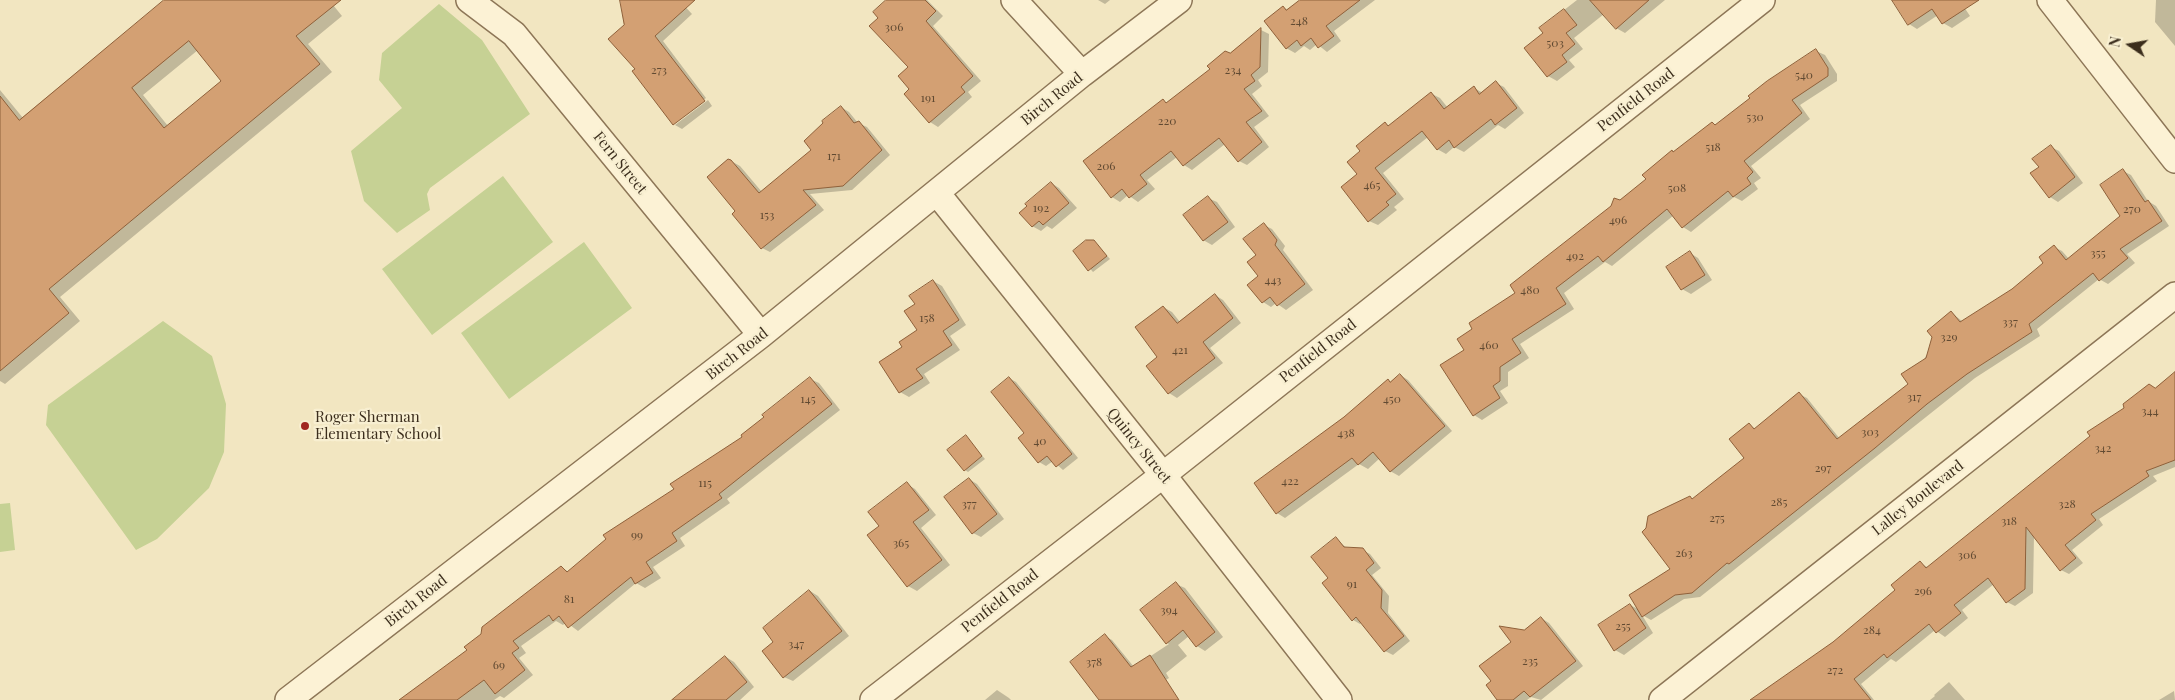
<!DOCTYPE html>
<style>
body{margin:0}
#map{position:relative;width:2175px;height:700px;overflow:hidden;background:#f2e6c1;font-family:"Playfair Display",serif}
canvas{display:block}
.north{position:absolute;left:2105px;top:20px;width:50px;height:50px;-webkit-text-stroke:4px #f8efd1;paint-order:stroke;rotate:282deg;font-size:14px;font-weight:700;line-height:20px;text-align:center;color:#3b2d1c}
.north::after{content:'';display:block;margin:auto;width:18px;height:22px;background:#3b2d1c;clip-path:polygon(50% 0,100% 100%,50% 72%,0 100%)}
</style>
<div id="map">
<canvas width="2175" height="700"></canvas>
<div class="north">N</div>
</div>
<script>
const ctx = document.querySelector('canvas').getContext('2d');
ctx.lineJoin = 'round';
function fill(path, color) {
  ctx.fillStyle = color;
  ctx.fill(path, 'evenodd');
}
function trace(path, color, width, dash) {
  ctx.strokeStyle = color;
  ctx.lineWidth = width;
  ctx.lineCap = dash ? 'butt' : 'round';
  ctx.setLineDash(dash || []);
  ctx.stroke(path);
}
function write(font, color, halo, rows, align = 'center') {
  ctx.font = font + ' "Playfair Display",serif';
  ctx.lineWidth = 4.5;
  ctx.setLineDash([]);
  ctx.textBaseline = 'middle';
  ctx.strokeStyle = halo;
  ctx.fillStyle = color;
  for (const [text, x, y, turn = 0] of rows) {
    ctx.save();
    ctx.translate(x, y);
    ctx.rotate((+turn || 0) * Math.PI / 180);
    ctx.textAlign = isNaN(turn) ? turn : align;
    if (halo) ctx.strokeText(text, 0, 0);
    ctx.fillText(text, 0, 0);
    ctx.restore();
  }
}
fill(new Path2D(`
 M 439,4 L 482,40 L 530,114 L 430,188 L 427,194 L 430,210 L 397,233 L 364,201 L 351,151 L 402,108 L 379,80 L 382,53 Z
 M 503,176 L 553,242 L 432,335 L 382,269 Z
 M 584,242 L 632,308 L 509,399 L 461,333 Z
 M 163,321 L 212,356 L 226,404 L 224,452 L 209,488 L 157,539 L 136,550 L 46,425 L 48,405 Z
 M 10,503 L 15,550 L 0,552 L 0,504 Z`), '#c6d194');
fill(new Path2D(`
 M 166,0 L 329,0 L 342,16 L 308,44 L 332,72 L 60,297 L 80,321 L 5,384 L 0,381 L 0,90 L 23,118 ZM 198,50 L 223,81 L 168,126 L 143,95 Z
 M 622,0 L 679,0 L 692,14 L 663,41 L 706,98 L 675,122 L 675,124 L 637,69 L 625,25 Z
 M 887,0 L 927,0 L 943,16 L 933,26 L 981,81 L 968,92 L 972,97 L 938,127 L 930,122 L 905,94 L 911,89 L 910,67 L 880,18 Z
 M 1098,0 L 1110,0 L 1105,4 Z
 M 1302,0 L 1375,0 L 1334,31 L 1341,41 L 1327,52 L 1317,44 L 1310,50 L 1304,46 L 1295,53 L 1286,48 L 1283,7 L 1288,10 Z
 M 1577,0 L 1665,0 L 1625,33 L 1616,28 L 1604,14 L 1574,38 L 1583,49 L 1569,60 L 1575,67 L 1557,81 L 1548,76 L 1526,48 L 1544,33 L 1541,28 Z
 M 1894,0 L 1963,0 L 1960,1 L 1970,16 L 1952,28 L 1943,23 L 1938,15 L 1917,29 L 1909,24 Z
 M 2156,0 L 2175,0 L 2175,46 L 2155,22 Z
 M 1261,30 L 1269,34 L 1268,72 L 1258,80 L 1262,86 L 1252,94 L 1269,116 L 1254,127 L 1269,147 L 1247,165 L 1239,161 L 1225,144 L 1192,170 L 1184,165 L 1177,157 L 1147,180 L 1155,189 L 1138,202 L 1128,195 L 1120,202 L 1112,197 L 1163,101 L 1167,103 Z
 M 1816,51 L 1825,55 L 1837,74 L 1837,81 L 1800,105 L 1810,119 L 1751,166 L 1761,178 L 1754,183 L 1758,189 L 1742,201 L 1734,197 L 1691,232 L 1683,227 L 1674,215 L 1612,266 L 1605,262 L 1564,293 L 1574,309 L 1520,344 L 1529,358 L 1508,372 L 1508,386 L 1500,391 L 1508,403 L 1482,420 L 1474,415 L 1466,350 L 1517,294 L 1648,179 L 1674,153 L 1712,123 L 1716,125 Z
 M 1496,83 L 1504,87 L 1524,113 L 1505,129 L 1498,125 L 1464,152 L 1454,147 L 1446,154 L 1437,149 L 1428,137 L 1383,173 L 1404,199 L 1394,207 L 1397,210 L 1378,225 L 1369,221 L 1358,174 L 1362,151 L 1386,124 L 1390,126 L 1432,94 L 1440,98 L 1448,108 L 1474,88 L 1483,93 Z
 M 708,100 L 712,106 L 682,129 L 675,125 Z
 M 841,107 L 849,112 L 858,123 L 867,127 L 890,155 L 852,190 L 810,194 L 824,210 L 770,252 L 762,248 L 737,211 L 731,161 L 740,166 L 762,192 L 812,150 Z
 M 2051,147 L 2059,151 L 2083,183 L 2058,202 L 2050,197 Z
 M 2123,171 L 2131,175 L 2148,201 L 2156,206 L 2169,226 L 2127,254 L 2135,263 L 2108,284 L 2099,279 L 2037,329 L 2040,336 L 1975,378 L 1700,597 L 1684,599 L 1651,620 L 1642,615 L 1653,633 L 1624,655 L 1615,650 L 1630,605 L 1640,610 L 1672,569 L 1690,498 L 1693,499 L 1746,458 L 1749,425 L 1756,429 L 1799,394 L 1807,398 L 1840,439 L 1910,384 L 1951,312 L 1963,322 L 2013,290 L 2045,263 L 2054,247 L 2062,251 L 2069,259 L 2122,217 Z
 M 1051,183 L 1059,188 L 1077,208 L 1052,229 L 1047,226 L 1041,231 L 1032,226 Z
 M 1208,198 L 1217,202 L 1235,227 L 1212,245 L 1203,240 Z
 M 1264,225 L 1272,229 L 1285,246 L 1283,250 L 1313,290 L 1286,310 L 1276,303 L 1271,307 L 1263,302 L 1249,285 L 1259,276 L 1258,255 Z
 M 1094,241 L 1110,259 L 1093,272 L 1074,251 Z
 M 1690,253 L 1698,258 L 1712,280 L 1691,294 L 1682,289 Z
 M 933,281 L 942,286 L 966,325 L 950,336 L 960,350 L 924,374 L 930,383 L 909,397 L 900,392 L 904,347 L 919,331 L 916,304 Z
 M 1215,295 L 1223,300 L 1241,323 L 1210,348 L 1223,363 L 1177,398 L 1169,393 L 1158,357 L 1163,307 L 1172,312 L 1180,322 Z
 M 2175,374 L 2175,467 L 2153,476 L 2157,481 L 2099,519 L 2103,525 L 2072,550 L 2083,563 L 2069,574 L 2061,570 L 2034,535 L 2033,593 L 2015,606 L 2007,602 L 1994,584 L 1962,610 L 1968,618 L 1945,637 L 1935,630 L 1896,662 L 1891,659 L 1861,684 L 1874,700 L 1752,700 L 1806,665 L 1897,591 L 1920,563 L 1929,568 Z
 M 1400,375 L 1408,380 L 1452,431 L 1399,476 L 1390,471 L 1380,458 L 1368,469 L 1359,464 L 1285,518 L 1277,513 L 1345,418 L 1388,380 L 1392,383 Z
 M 1009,378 L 1016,382 L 1078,458 L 1063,470 L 1053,461 L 1046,466 L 1039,462 Z
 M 810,379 L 819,383 L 840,410 L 727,499 L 730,503 L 680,538 L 685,546 L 653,567 L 661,578 L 645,588 L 636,583 L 578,631 L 566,622 L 563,625 L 556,621 L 521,646 L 526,653 L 519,658 L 533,675 L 504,698 L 500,696 L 494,700 L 401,700 L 468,651 L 561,567 L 569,572 L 744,438 Z
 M 966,437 L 985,459 L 968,472 L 965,470 Z
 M 969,479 L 977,484 L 1004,519 L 981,537 L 973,533 Z
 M 907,484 L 915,489 L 936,515 L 921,528 L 950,565 L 917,591 L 908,586 L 869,535 L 880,526 Z
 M 1336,539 L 1348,549 L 1362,550 L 1370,554 L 1381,568 L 1372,575 L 1389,596 L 1388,613 L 1410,641 L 1393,655 L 1385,651 L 1362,622 L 1360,624 L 1353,620 L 1330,578 Z
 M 1176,584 L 1185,588 L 1223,637 L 1205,651 L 1197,646 L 1189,636 L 1178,645 L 1187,656 L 1166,673 L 1169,678 L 1133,700 L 1101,700 L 1105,636 L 1112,640 L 1134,667 L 1169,644 L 1167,643 Z
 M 810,591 L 818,596 L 849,636 L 793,681 L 784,677 L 775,642 Z
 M 1541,618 L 1549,623 L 1583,666 L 1541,700 L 1531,697 L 1527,700 L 1499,700 L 1493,682 L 1524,632 Z
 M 726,657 L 734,662 L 754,687 L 740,700 L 674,700 Z
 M 1949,682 L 1965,700 L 1930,700 L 1935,696 L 1934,695 Z
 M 997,690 L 1009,698 L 1011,700 L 985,700 Z
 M 2174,691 L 2175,700 L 2159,700 Z`), '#0003');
const building = new Path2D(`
 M 164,0 L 341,0 L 296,36 L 320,64 L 49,289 L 69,313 L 0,371 L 0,96 L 19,120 ZM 189,41 L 221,81 L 164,128 L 132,88 Z
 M 620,0 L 695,0 L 655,36 L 705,101 L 673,125 L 632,71 L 635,69 L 608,39 L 624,25 Z
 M 886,0 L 925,0 L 936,11 L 926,21 L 973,76 L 961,87 L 965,92 L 929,123 L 904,94 L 909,89 L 898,76 L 908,67 L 869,26 L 878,18 L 873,12 Z
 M 1300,0 L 1360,0 L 1326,26 L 1334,36 L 1318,48 L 1311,38 L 1301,46 L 1297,40 L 1286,49 L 1264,21 L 1283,6 L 1286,10 Z
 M 1590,0 L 1649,0 L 1616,29 Z
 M 1892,0 L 1979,0 L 1942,24 L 1932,9 L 1908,25 Z
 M 1564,9 L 1577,25 L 1566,33 L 1575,44 L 1562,55 L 1567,62 L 1547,77 L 1524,48 L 1543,33 L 1539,28 Z
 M 1261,28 L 1260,67 L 1251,75 L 1255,81 L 1244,89 L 1262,111 L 1246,122 L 1262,142 L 1238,162 L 1219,138 L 1183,166 L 1171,151 L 1140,175 L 1147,184 L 1129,198 L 1122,189 L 1111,198 L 1083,161 L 1163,99 L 1166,103 L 1210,69 L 1207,66 L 1225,51 L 1230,53 Z
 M 1816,49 L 1828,68 L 1828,76 L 1792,100 L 1802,113 L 1744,161 L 1753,172 L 1747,178 L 1751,184 L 1733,197 L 1728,191 L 1682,228 L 1667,209 L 1603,262 L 1598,256 L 1556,288 L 1566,304 L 1512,339 L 1521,353 L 1500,367 L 1500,381 L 1493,386 L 1500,398 L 1473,416 L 1440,365 L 1464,350 L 1457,339 L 1472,329 L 1469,323 L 1515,293 L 1510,285 L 1611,206 L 1614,198 L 1620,200 L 1646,179 L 1642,175 L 1672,150 L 1673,152 L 1712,122 L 1715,125 L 1750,98 L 1748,96 L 1767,81 Z
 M 1496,81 L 1517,108 L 1495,125 L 1491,119 L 1454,148 L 1449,140 L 1437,150 L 1422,131 L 1375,168 L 1396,194 L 1386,202 L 1389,205 L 1368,222 L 1341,187 L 1357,174 L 1347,162 L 1360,151 L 1356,146 L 1385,122 L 1388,126 L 1431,92 L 1444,109 L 1474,86 L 1479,94 Z
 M 841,106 L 854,123 L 859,121 L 882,150 L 843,186 L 803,190 L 816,205 L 761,249 L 732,214 L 735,211 L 707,177 L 728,159 L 731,160 L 759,193 L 811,150 L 804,141 L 823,123 L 822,121 Z
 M 2051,145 L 2075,177 L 2049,198 L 2030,173 L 2039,167 L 2032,159 Z
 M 2123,169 L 2145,202 L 2148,200 L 2162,221 L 2120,249 L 2128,258 L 2099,281 L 2093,273 L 2029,324 L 2032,332 L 1967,374 L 1927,404 L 1875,448 L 1729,564 L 1727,563 L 1692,593 L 1675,595 L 1642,617 L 1629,595 L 1670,569 L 1642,532 L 1646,528 L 1648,516 L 1690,496 L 1692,499 L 1744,458 L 1729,439 L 1749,423 L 1754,429 L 1799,392 L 1837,439 L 1908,384 L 1901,374 L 1926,358 L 1932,337 L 1927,331 L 1951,311 L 1960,322 L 2012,289 L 2043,263 L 2039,257 L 2054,245 L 2066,260 L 2120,216 L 2100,185 Z
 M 1051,182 L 1069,203 L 1043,225 L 1039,221 L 1032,227 L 1019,213 L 1027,206 L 1025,204 Z
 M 1208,196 L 1228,222 L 1203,241 L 1183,215 Z
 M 1264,223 L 1277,240 L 1275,245 L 1305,284 L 1277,306 L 1270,297 L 1262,303 L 1247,285 L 1258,276 L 1247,262 L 1256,255 L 1243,239 Z
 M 1086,240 L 1094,240 L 1107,256 L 1088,271 L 1073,251 Z
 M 1690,251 L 1705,275 L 1681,290 L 1666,267 Z
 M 933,280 L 959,320 L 943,331 L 952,345 L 916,369 L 923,378 L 899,393 L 879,362 L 902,347 L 899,342 L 917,330 L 904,311 L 915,304 L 909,296 Z
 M 1215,294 L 1233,318 L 1203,342 L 1215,358 L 1168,394 L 1146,366 L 1157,357 L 1135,327 L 1163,306 L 1177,323 Z
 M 2175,372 L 2175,460 L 2146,471 L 2149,476 L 2091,514 L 2096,520 L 2065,545 L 2076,558 L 2060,571 L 2026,527 L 2025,589 L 2006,603 L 1988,578 L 1954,605 L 1961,613 L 1936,633 L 1929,624 L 1887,658 L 1884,654 L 1854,679 L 1871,700 L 1750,700 L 1833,642 L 1895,590 L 1891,585 L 1920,561 L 1926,568 L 2090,436 L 2087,432 L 2124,408 L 2123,404 L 2149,384 L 2155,388 Z
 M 1400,374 L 1445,426 L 1390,472 L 1373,452 L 1358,465 L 1352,458 L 1276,514 L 1254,483 L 1344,417 L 1388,379 L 1390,382 Z
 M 810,377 L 832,404 L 719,494 L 722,498 L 672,533 L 677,541 L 646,562 L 653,573 L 635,584 L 631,577 L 568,628 L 559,616 L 553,621 L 549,615 L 513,641 L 519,648 L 512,653 L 525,670 L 495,694 L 484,680 L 457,700 L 399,700 L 467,650 L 464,647 L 481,634 L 482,627 L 561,566 L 567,572 L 606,539 L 603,535 L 674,489 L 670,484 L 742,437 L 741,435 L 764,417 L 762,415 Z
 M 1009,377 L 1072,454 L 1056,467 L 1047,456 L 1038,463 L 1018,438 L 1024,433 L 991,392 Z
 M 966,435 L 982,456 L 964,471 L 947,450 Z
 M 969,478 L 997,514 L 972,534 L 944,497 Z
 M 907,482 L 929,510 L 913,522 L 942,560 L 907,587 L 867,535 L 879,526 L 868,512 Z
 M 1336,537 L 1344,547 L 1363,548 L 1374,563 L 1366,570 L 1382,590 L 1381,608 L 1404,636 L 1384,652 L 1356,617 L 1352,621 L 1322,583 L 1328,578 L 1311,557 Z
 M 1176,582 L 1215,632 L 1196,647 L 1183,630 L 1166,644 L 1140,610 Z
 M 809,590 L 842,631 L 783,678 L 762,651 L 773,642 L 763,628 Z
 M 1630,604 L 1646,628 L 1614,651 L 1598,625 Z
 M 1541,617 L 1576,661 L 1530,697 L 1524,691 L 1513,700 L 1497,700 L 1486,685 L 1491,681 L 1479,666 L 1511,642 L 1499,626 L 1524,630 Z
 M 1105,634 L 1131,667 L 1150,655 L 1179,700 L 1099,700 L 1070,662 Z
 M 725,656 L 747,682 L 726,700 L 672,700 Z`);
fill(building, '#d3a073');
trace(building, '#8e603a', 1);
const minor = new Path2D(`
 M 469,0 L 514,34 L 761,335
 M 1014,0 L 1082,74
 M 2050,0 L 2175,160
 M 937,193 L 1163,475 L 1339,700
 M 288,700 L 761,335 L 1082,74 L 1179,0
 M 873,700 L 1163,475 L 1762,0
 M 1662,700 L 2175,295`);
trace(minor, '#8d7657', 28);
trace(minor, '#fcf2d5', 25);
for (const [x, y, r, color] of [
 [305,426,5,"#a12721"]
]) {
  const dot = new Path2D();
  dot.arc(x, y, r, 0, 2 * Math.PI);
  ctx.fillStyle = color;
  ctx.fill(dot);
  trace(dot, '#f8efd1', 2);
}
write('12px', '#614a32', null, [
 ["248",1299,21],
 ["306",894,27],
 ["503",1555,43],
 ["273",659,70],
 ["234",1233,70],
 ["540",1804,75],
 ["191",928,98],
 ["530",1755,117],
 ["220",1167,121],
 ["518",1713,147],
 ["171",834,156],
 ["206",1106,166],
 ["465",1372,185],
 ["508",1677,188],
 ["192",1041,208],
 ["270",2132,209],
 ["153",767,215],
 ["496",1618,220],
 ["355",2098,253],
 ["492",1575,256],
 ["443",1273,280],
 ["480",1530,290],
 ["158",927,318],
 ["337",2010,322],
 ["329",1949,337],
 ["460",1489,345],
 ["421",1180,350],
 ["317",1914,397],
 ["145",808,399],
 ["450",1392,399],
 ["344",2150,411],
 ["303",1870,432],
 ["438",1346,433],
 ["40",1040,441],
 ["342",2103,448],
 ["297",1823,468],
 ["422",1290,481],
 ["115",705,483],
 ["285",1779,502],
 ["377",969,504],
 ["328",2067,504],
 ["275",1717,518],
 ["318",2009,521],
 ["99",637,535],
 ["365",901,543],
 ["263",1684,553],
 ["306",1967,555],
 ["91",1352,584],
 ["296",1923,591],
 ["81",569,599],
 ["394",1169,610],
 ["255",1623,626],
 ["284",1872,630],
 ["347",796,644],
 ["235",1530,661],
 ["378",1094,662],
 ["69",499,665],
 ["272",1835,670]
]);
write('15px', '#3b2d1c', '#f8efd1', [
 ["Birch Road",1052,99,-39],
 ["Penfield Road",1636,100,-38],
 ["Fern Street",620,163,51],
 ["Penfield Road",1318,351,-38],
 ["Birch Road",737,354,-38],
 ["Quincy Street",1139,446,51],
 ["Lalley Boulevard",1918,498,-38],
 ["Birch Road",416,601,-38],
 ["Penfield Road",1000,601,-38]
]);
write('15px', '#3b2d1c', '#f8efd1', [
 ["Roger Sherman",315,417],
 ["Elementary School",315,434]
], 'left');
</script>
